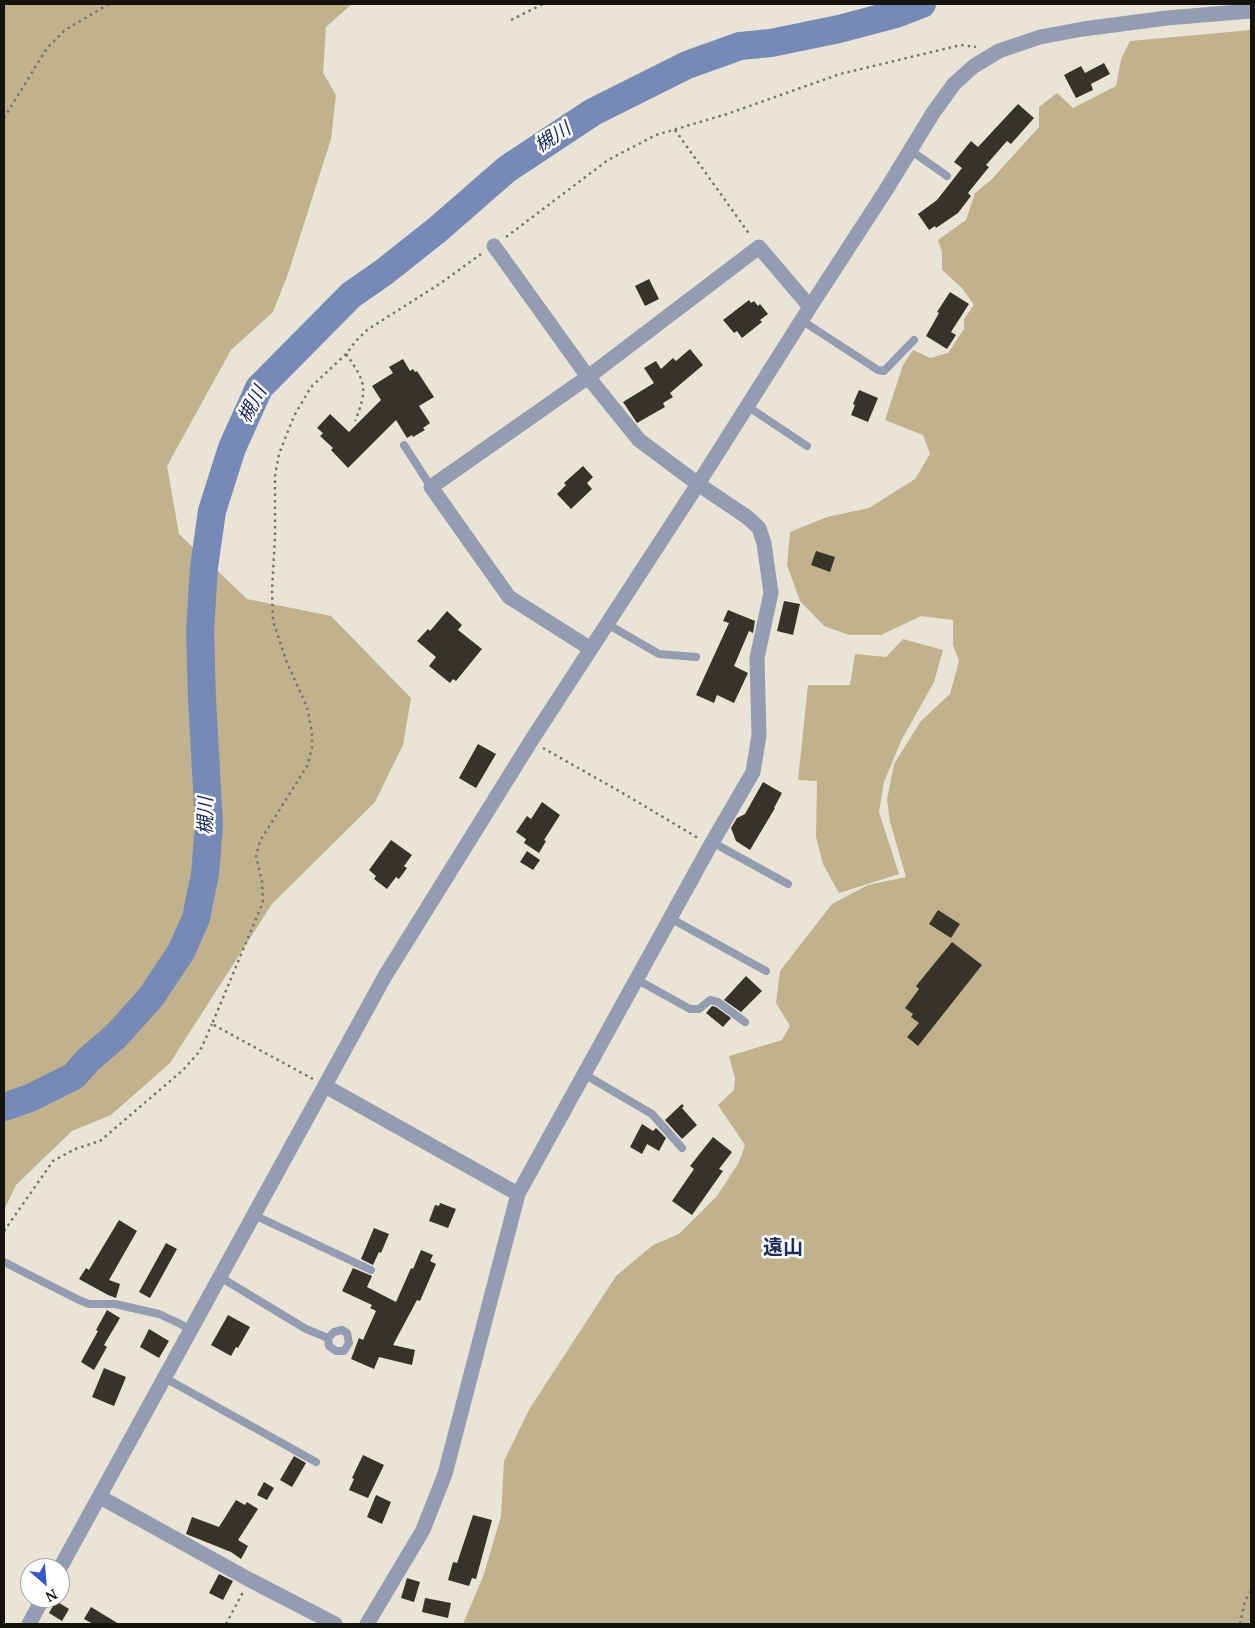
<!DOCTYPE html>
<meta charset="utf-8">
<style>
body{margin:0}
#map{position:relative;width:1255px;height:1628px;overflow:hidden;background:#eae4d6;font-family:"Noto Serif",serif}
canvas{display:block}
.frame{position:absolute;inset:0;border:5px solid #15130e;pointer-events:none}
.north{position:absolute;left:20px;top:1558px;width:50px;height:50px;box-sizing:border-box;background:#fff;border:1px solid #a1a19f;border-radius:50%;rotate:153deg;font-size:14px;font-weight:700;line-height:20px;text-align:center;color:#15130e}
.north::after{content:'';display:block;margin:auto;width:18px;height:22px;background:#3757c8;clip-path:polygon(50% 0,100% 100%,50% 72%,0 100%)}
</style>
<div id="map">
<canvas width="1255" height="1628"></canvas>
<div class="frame"></div>
<div class="north">N</div>
</div>
<script>
const ctx = document.querySelector('canvas').getContext('2d');
ctx.lineJoin = 'round';
function fill(path, color) {
  ctx.fillStyle = color;
  ctx.fill(path, 'evenodd');
}
function trace(path, color, width, dash) {
  ctx.strokeStyle = color;
  ctx.lineWidth = width;
  ctx.lineCap = dash ? 'butt' : 'round';
  ctx.setLineDash(dash || []);
  ctx.stroke(path);
}
function write(font, color, halo, rows, align = 'center') {
  ctx.font = font + ' "Noto Serif","Noto Sans JP",serif';
  ctx.lineWidth = 5;
  ctx.setLineDash([]);
  ctx.textBaseline = 'middle';
  ctx.strokeStyle = halo;
  ctx.fillStyle = color;
  for (const [text, x, y, turn = 0] of rows) {
    ctx.save();
    ctx.translate(x, y);
    ctx.rotate((+turn || 0) * Math.PI / 180);
    ctx.textAlign = isNaN(turn) ? turn : align;
    if (halo) ctx.strokeText(text, 0, 0);
    ctx.fillText(text, 0, 0);
    ctx.restore();
  }
}
fill(new Path2D(`
 M 4,4 L 352,4 L 326,27 L 323,73 L 336,95 L 331,139 L 288,274 L 273,312 L 231,350 L 167,466 L 179,534 L 247,599 L 331,616 L 411,698 L 403,745 L 375,802 L 272,904 L 170,1063 L 111,1115 L 72,1131 L 16,1185 L 4,1210 Z
 M 1251,30 L 1251,1624 L 463,1624 L 484,1574 L 501,1516 L 504,1461 L 530,1408 L 616,1276 L 653,1245 L 679,1234 L 717,1196 L 739,1162 L 745,1145 L 718,1105 L 734,1090 L 735,1078 L 729,1056 L 782,1040 L 790,1026 L 776,1003 L 780,971 L 832,904 L 868,885 L 906,877 L 890,822 L 887,800 L 894,764 L 921,721 L 950,694 L 959,661 L 953,645 L 953,620 L 921,616 L 881,635 L 849,635 L 824,626 L 800,601 L 787,565 L 790,532 L 827,517 L 869,508 L 915,479 L 930,454 L 923,435 L 885,420 L 903,365 L 913,350 L 930,358 L 948,353 L 964,329 L 964,319 L 974,305 L 962,288 L 942,270 L 942,252 L 938,240 L 966,220 L 975,193 L 991,180 L 1039,127 L 1039,107 L 1057,93 L 1073,108 L 1116,86 L 1121,59 L 1130,41 Z
 M 903,639 L 943,650 L 934,682 L 901,741 L 884,782 L 879,812 L 899,874 L 839,893 L 823,864 L 816,837 L 817,781 L 798,780 L 808,685 L 850,685 L 855,654 L 886,657 Z`), '#c1b28e');
trace(new Path2D(`
 M 4,1107 L 30,1098 L 74,1076 L 88,1060 L 116,1036 L 151,997 L 181,952 L 196,918 L 205,874 L 209,825 L 202,698 L 200,631 L 204,567 L 212,511 L 232,448 L 259,388 L 351,295 L 384,272 L 437,230 L 507,169 L 593,112 L 687,65 L 740,46 L 771,43 L 839,29 L 896,14 L 922,4`), '#7789b6', 28);
fill(new Path2D(`
 M 1104,63 L 1110,74 L 1091,84 L 1093,90 L 1076,98 L 1064,75 L 1081,66 L 1085,73 Z
 M 1018,104 L 1034,118 L 1011,144 L 1007,141 L 986,165 L 989,167 L 968,193 L 971,196 L 958,213 L 936,228 L 935,226 L 929,230 L 918,214 L 937,200 L 962,168 L 954,162 L 971,141 L 978,147 Z
 M 649,279 L 659,299 L 645,306 L 635,286 Z
 M 950,292 L 969,304 L 951,332 L 956,335 L 947,349 L 926,336 L 939,313 L 937,312 Z
 M 749,300 L 751,303 L 754,301 L 758,306 L 760,304 L 768,314 L 760,320 L 762,322 L 742,338 L 737,331 L 734,333 L 723,320 Z
 M 690,349 L 703,365 L 670,393 L 673,397 L 663,403 L 665,407 L 637,423 L 623,402 L 654,383 L 644,368 L 656,361 L 661,369 L 673,358 L 676,361 Z
 M 403,359 L 410,371 L 413,369 L 415,372 L 417,371 L 434,397 L 419,406 L 430,423 L 423,428 L 425,430 L 413,437 L 412,435 L 407,438 L 396,420 L 348,468 L 331,450 L 333,448 L 320,436 L 323,433 L 317,428 L 330,414 L 349,432 L 381,400 L 372,386 L 393,373 L 389,367 Z
 M 859,390 L 878,398 L 868,422 L 851,415 L 855,405 L 853,404 Z
 M 583,466 L 593,477 L 587,483 L 592,489 L 571,509 L 557,494 L 566,485 L 564,483 Z
 M 816,551 L 835,557 L 830,572 L 811,565 Z
 M 784,601 L 800,604 L 793,635 L 777,631 Z
 M 728,610 L 755,621 L 753,633 L 749,631 L 734,666 L 748,673 L 734,703 L 717,695 L 714,703 L 696,695 L 729,623 L 723,621 Z
 M 447,611 L 462,625 L 458,630 L 482,649 L 456,681 L 453,679 L 450,683 L 429,666 L 436,657 L 417,641 L 428,629 L 430,631 Z
 M 478,744 L 496,754 L 476,788 L 459,778 Z
 M 763,782 L 782,793 L 774,808 L 775,808 L 750,850 L 736,841 L 731,828 L 737,818 L 745,814 Z
 M 542,802 L 560,815 L 544,840 L 546,841 L 539,853 L 524,843 L 526,839 L 516,832 L 527,816 L 531,819 Z
 M 391,840 L 412,855 L 404,866 L 407,868 L 399,879 L 396,877 L 387,889 L 374,879 L 376,876 L 369,870 Z
 M 527,851 L 540,860 L 533,870 L 520,862 Z
 M 938,910 L 960,924 L 951,938 L 929,924 Z
 M 952,942 L 982,965 L 918,1046 L 907,1037 L 919,1023 L 911,1017 L 913,1014 L 905,1008 L 919,989 L 916,986 Z
 M 746,976 L 762,991 L 741,1012 L 724,1000 Z
 M 712,1006 L 716,1007 L 731,1018 L 723,1027 L 706,1013 Z
 M 682,1104 L 684,1106 L 682,1108 L 697,1125 L 682,1139 L 665,1120 Z
 M 642,1124 L 653,1131 L 656,1128 L 666,1138 L 659,1151 L 647,1144 L 642,1154 L 630,1147 Z
 M 713,1137 L 732,1152 L 719,1169 L 723,1171 L 692,1215 L 672,1201 L 694,1169 L 690,1166 Z
 M 440,1203 L 456,1209 L 448,1228 L 429,1221 L 435,1205 L 439,1206 Z
 M 119,1220 L 137,1231 L 109,1280 L 120,1284 L 116,1298 L 108,1295 L 79,1279 L 86,1268 L 89,1270 Z
 M 374,1228 L 389,1234 L 381,1253 L 379,1252 L 373,1265 L 361,1259 Z
 M 166,1243 L 177,1249 L 150,1298 L 139,1292 Z
 M 421,1250 L 433,1255 L 430,1261 L 436,1264 L 420,1301 L 417,1300 L 393,1345 L 415,1350 L 412,1365 L 379,1357 L 374,1369 L 351,1359 L 359,1338 L 363,1340 L 376,1311 L 370,1308 L 372,1305 L 342,1291 L 353,1268 L 372,1276 L 367,1287 L 396,1302 L 411,1268 L 413,1269 Z
 M 107,1310 L 120,1318 L 104,1345 L 107,1347 L 94,1370 L 81,1362 L 98,1331 L 96,1330 Z
 M 228,1315 L 250,1327 L 238,1348 L 236,1347 L 231,1356 L 211,1345 Z
 M 149,1329 L 169,1341 L 159,1358 L 140,1347 Z
 M 104,1368 L 126,1377 L 114,1406 L 92,1397 Z
 M 363,1455 L 384,1465 L 368,1498 L 349,1490 L 354,1479 L 352,1478 Z
 M 294,1456 L 306,1463 L 292,1487 L 280,1480 Z
 M 264,1482 L 274,1488 L 267,1500 L 257,1495 Z
 M 376,1495 L 391,1502 L 382,1524 L 367,1517 Z
 M 236,1500 L 245,1505 L 247,1502 L 258,1509 L 238,1540 L 248,1546 L 241,1559 L 231,1552 L 186,1534 L 192,1517 L 219,1527 Z
 M 473,1515 L 492,1520 L 476,1579 L 472,1578 L 469,1586 L 448,1580 L 453,1562 L 457,1563 Z
 M 219,1574 L 233,1581 L 223,1600 L 209,1593 Z
 M 407,1578 L 420,1582 L 414,1602 L 401,1598 Z
 M 425,1598 L 451,1603 L 448,1618 L 422,1612 Z
 M 56,1601 L 69,1609 L 62,1621 L 49,1613 Z
 M 91,1607 L 119,1624 L 93,1624 L 84,1619 Z`), '#383328');
trace(new Path2D(`
 M 511,20 L 543,4
 M 4,118 L 47,48 L 65,30 L 109,4
 M 675,130 L 750,235
 M 506,237 L 608,160 L 656,135 L 727,114 L 840,74 L 961,45 L 976,47
 M 346,354 C 366,382 368,389 355,421
 M 543,748 L 626,795 L 698,838
 M 313,1079 L 212,1024 L 263,902 L 262,881 L 256,856 L 260,841 L 307,766 L 312,748 L 312,732 L 307,707 L 287,663 L 273,621 L 272,590 L 275,537 L 275,476 L 279,454 L 294,416 L 311,387 L 346,354 L 355,342 L 367,330 L 441,283 L 481,254
 M 4,1231 L 53,1161 L 75,1149 L 100,1141 L 183,1070 L 200,1051 L 212,1024
 M 226,1624 L 243,1592
 M 1240,1624 L 1245,1601 L 1251,1591`), '#79756c', 2.5, [2.5, 4]);
trace(new Path2D(`
 M 910,150 L 947,176
 M 801,320 L 878,370 L 884,371 L 914,340
 M 747,406 L 807,446
 M 404,445 L 431,487
 M 607,624 L 659,654 L 696,657
 M 712,842 L 788,884
 M 670,918 L 766,971
 M 636,979 L 690,1009 L 699,1009 L 710,1000 L 718,1002 L 745,1022
 M 584,1074 L 652,1114 L 682,1148
 M 254,1215 L 371,1270
 M 4,1262 L 79,1300 L 89,1304 L 115,1304 L 159,1314 L 191,1329
 M 220,1277 L 306,1329 L 328,1338
 M 342,1330 L 347,1333 L 349,1343 L 344,1351 L 336,1351 L 329,1346 L 328,1338 L 334,1332 Z
 M 165,1378 L 316,1462`), '#939cb1', 8);
trace(new Path2D(`
 M 591,649 L 509,597 L 431,487 L 588,377 L 759,247 L 810,307
 M 325,1086 L 518,1194
 M 100,1497 L 250,1580 L 335,1624
 M 60,1568 L 385,976 L 531,741 L 698,484 L 810,307 L 886,190 L 933,113 L 954,84 L 974,66 L 999,51 L 1040,37 L 1083,29 L 1167,18 L 1251,11
 M 29,1624 L 43,1598
 M 367,1624 L 423,1530 L 445,1474 L 518,1194 L 710,846 L 753,772 L 759,735 L 757,658 L 771,593 L 764,543 L 759,528 L 747,517 L 698,484 L 639,440 L 588,377 L 494,246`), '#939cb1', 15);
write('italic 19px', '#16265d', '#fff', [
 ["槻川",553,138,-33],
 ["槻川",253,405,-62],
 ["槻川",207,816,-90]
]);
write('bold 20px', '#1a2b62', '#fff', [
 ["遠山",783,1248]
]);
</script>
